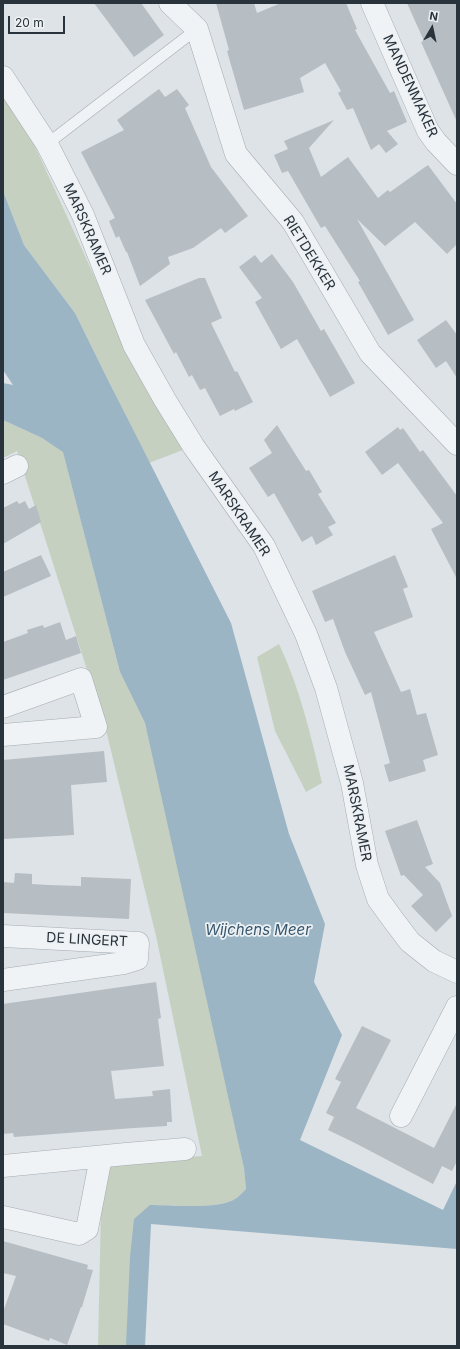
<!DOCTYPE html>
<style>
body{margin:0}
#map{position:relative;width:460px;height:1349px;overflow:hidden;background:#dee3e7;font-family:Inter,sans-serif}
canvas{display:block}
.frame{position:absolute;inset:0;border:4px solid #28333c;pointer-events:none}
.north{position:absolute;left:412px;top:8px;width:40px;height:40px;-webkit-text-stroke:3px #edf1f4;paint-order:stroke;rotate:9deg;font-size:11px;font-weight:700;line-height:16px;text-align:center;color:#28333c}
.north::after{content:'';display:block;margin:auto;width:14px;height:18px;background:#28333c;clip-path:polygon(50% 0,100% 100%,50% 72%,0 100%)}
.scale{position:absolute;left:8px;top:16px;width:57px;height:18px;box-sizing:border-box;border:2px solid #28333c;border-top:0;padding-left:5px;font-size:12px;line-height:14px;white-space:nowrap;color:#28333c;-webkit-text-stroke:3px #edf1f4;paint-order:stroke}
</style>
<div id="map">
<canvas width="460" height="1349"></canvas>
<div class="frame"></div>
<div class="north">N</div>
<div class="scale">20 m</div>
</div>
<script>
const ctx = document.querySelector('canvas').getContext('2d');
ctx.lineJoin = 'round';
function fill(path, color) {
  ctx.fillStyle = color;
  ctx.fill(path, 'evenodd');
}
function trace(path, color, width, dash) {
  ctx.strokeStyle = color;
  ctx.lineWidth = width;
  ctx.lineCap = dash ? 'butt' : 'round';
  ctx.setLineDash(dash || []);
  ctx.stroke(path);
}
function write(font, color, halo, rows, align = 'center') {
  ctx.font = font + ' Inter,sans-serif';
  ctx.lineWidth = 3.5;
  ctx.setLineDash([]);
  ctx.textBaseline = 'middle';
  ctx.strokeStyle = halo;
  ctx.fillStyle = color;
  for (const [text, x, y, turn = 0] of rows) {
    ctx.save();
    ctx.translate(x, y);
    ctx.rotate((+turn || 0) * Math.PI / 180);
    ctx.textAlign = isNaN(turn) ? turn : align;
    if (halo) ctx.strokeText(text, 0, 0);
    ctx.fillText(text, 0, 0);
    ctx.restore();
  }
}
fill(new Path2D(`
 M 3,97 L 33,142 L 133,361 L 188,448 L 149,463 L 108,380 L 75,313 L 24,245 L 3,191 Z
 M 3,420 L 42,438 L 63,451 L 120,672 L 145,723 L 199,940 L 244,1168 L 246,1189 C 242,1193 237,1199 231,1201 C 214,1209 170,1205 150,1205 L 127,1346 L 98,1346 L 102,1164 L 202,1156 L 156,936 L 105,726 L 17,451 L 3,458 Z
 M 279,644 C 300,688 311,736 322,783 L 306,792 L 275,731 L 257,657 Z`), '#c6d0c0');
fill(new Path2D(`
 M 3,191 L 24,245 L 75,313 L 108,380 L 231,623 L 289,834 L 325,924 L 314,982 L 342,1035 L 300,1140 L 443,1210 L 457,1181 L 457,1249 L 151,1224 L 145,1346 L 126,1346 L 130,1257 L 134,1219 L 150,1205 C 170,1205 214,1209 231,1201 C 237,1199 242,1193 246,1189 L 244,1168 L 145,723 L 120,672 L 63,452 L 42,438 L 3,420 L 3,383 L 13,385 L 3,370 Z`), '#9bb5c4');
fill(new Path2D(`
 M 94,3 L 141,3 L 164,35 L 134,57 Z
 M 216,3 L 254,3 L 257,13 L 281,3 L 346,3 L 357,29 L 355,30 L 390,93 L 394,91 L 407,122 L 387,131 L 398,144 L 386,153 L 379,144 L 371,150 L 353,108 L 347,110 L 338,93 L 341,91 L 325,63 L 300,78 L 304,92 L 244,110 L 227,51 L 229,50 Z
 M 407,3 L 457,3 L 457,122 L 421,42 L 424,41 Z
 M 159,89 L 165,97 L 177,89 L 189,105 L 185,108 L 211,167 L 248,216 L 225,233 L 221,228 L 193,248 L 168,257 L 170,264 L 140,286 L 127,252 L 126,252 L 119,236 L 116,238 L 109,221 L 115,218 L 81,152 L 124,130 L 117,120 Z
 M 334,120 L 309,148 L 321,177 L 348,157 L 378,198 L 388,190 L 390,192 L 428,165 L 457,204 L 457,244 L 447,254 L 415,222 L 385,246 L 357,219 L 414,320 L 388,335 L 358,282 L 360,281 L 351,267 L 325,226 L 321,228 L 288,171 L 282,173 L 274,155 L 288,149 L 284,141 Z
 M 272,254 L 293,282 L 321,331 L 324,329 L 355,383 L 330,397 L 297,339 L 281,349 L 255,302 L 262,298 L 239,267 L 255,255 L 261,263 Z
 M 199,278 L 205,278 L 222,318 L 211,323 L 235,372 L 237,371 L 253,402 L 235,411 L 234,409 L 220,416 L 205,388 L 200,390 L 192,375 L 189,377 L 176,352 L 174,354 L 145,300 Z
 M 446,320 L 457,335 L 457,378 L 446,361 L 436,368 L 417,340 Z
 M 277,425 L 306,471 L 309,470 L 322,492 L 318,494 L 336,523 L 328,527 L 333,535 L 316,545 L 312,536 L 302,542 L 274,493 L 268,497 L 249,468 L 272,453 L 264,440 Z
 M 398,427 L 400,430 L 403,428 L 420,452 L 423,450 L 457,496 L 457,579 L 431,529 L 443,523 L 398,463 L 382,475 L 365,452 Z
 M 17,501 L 19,504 L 25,501 L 29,509 L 36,505 L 41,522 L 3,544 L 3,508 Z
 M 41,555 L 51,576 L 3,597 L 3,572 Z
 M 395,555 L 408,587 L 403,589 L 413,617 L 374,632 L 401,692 L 410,689 L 417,715 L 426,713 L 438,755 L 423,760 L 426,771 L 389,782 L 384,765 L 390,763 L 371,692 L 365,695 L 345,652 L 333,619 L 325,622 L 312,591 Z
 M 60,622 L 66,640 L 76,636 L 81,653 L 3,680 L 3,642 L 28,633 L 27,630 L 43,625 L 44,628 Z
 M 104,751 L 107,782 L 71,785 L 74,835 L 3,839 L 3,760 Z
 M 417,820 L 433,864 L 425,867 L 440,883 L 452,916 L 436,932 L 411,906 L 423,895 L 404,875 L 401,876 L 385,831 Z
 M 15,873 L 32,874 L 32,884 L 48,885 L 81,886 L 81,877 L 131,879 L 129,919 L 3,913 L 3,882 L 14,883 Z
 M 156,982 L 161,1018 L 158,1019 L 164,1066 L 111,1071 L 115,1099 L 153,1096 L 152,1091 L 170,1089 L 172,1122 L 167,1122 L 167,1126 L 134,1128 L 14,1137 L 13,1133 L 3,1134 L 3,1004 Z
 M 362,1026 L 391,1040 L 356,1108 L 434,1148 L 457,1103 L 457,1161 L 452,1171 L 442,1166 L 433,1184 L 355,1143 L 328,1130 L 334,1117 L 326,1113 L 341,1082 L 335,1079 Z
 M 3,1241 L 88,1265 L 87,1269 L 93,1270 L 82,1307 L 81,1307 L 67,1345 L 50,1338 L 49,1341 L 3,1324 L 3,1312 L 16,1276 L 3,1273 Z`), '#b6bdc3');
const service = new Path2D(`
 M 47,144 L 197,29`);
const minor = new Path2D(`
 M 170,3 L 197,29 L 236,154 L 293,222 L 370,353 L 457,444
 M 372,3 L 428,131 L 436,142 L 457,164
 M 3,77 L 47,144 L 83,215 L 134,345 L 165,400 L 194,447 L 264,546 L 306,634 L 326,688 L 352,783 L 367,865 L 378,899 L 394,921 L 410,942 L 434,961 L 457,972
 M 3,473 L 17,466
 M 3,707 L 81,679 L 96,727 L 3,735
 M 3,936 L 138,943 L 137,959 L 124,963 L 3,980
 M 401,1116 L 457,1007
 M 3,1166 L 126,1154 L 185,1149
 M 3,1217 L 79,1234 L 87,1229 L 101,1157`);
trace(service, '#a4abb0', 12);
trace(minor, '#a4abb0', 23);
trace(service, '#f0f3f5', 11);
trace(minor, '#f0f3f5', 22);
write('14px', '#28333c', '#edf1f4', [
 ["MANDENMAKER",410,86,65],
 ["MARSKRAMER",87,229,66],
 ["RIETDEKKER",309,253,58],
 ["MARSKRAMER",239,514,56],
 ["MARSKRAMER",357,813,79],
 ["DE LINGERT",87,940,3]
]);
write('italic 15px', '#36566d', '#edf1f4', [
 ["Wijchens Meer",258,930]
]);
</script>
